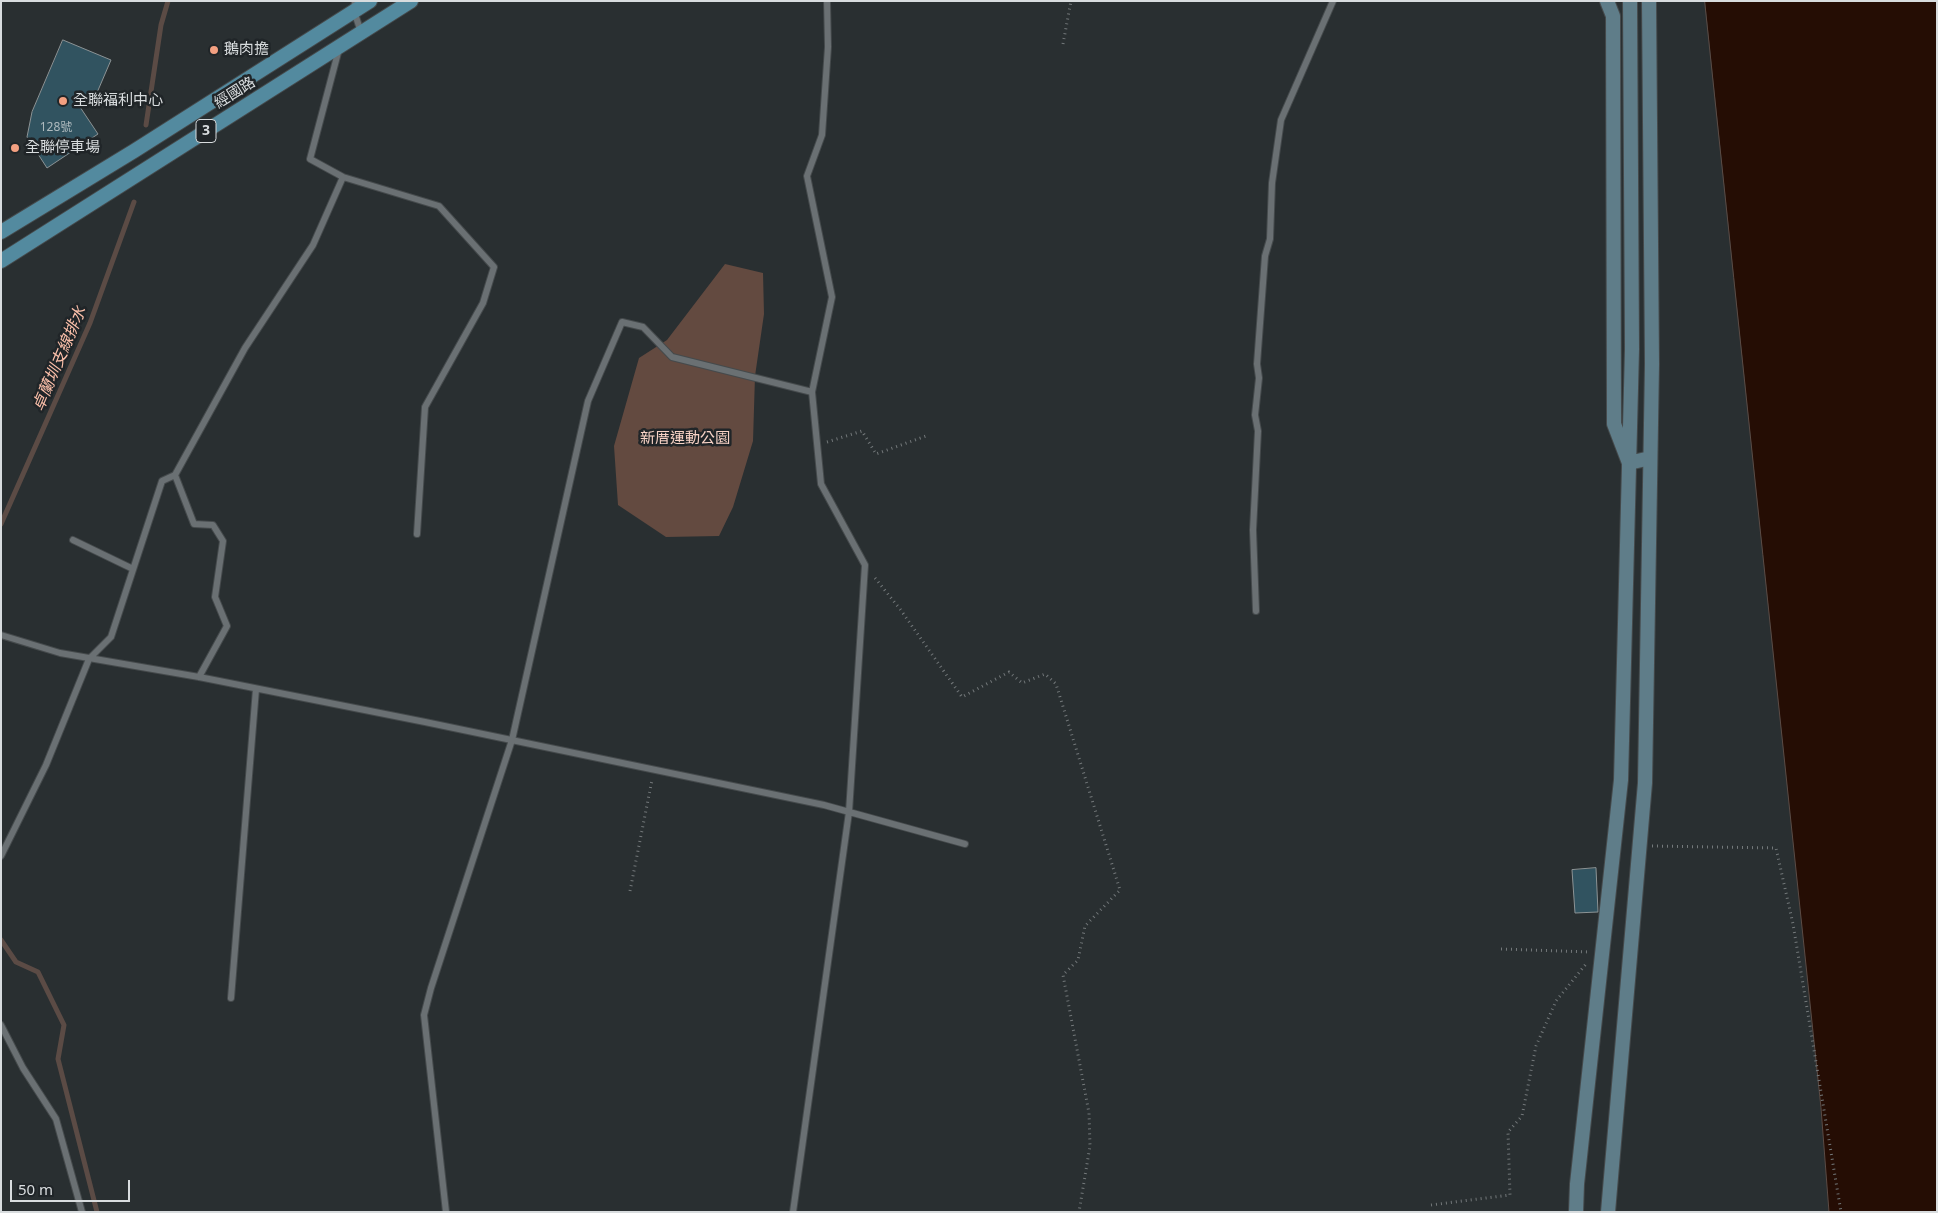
<!DOCTYPE html>
<meta charset="utf-8">
<style>
body{margin:0}
#map{position:relative;width:1938px;height:1213px;overflow:hidden;background:#292f31;font-family:"Noto Sans",sans-serif}
canvas{display:block}
.frame{position:absolute;inset:0;border:2px solid #d8dcde;pointer-events:none}
.scale{position:absolute;left:10px;top:1180px;width:120px;height:22px;box-sizing:border-box;border:2px solid #d8dcde;border-top:0;padding-left:6px;font-size:15px;line-height:18px;white-space:nowrap;color:#d8dcde;-webkit-text-stroke:4px #202528;paint-order:stroke}
</style>
<div id="map">
<canvas width="1938" height="1213"></canvas>
<div class="frame"></div>
<div class="scale">50 m</div>
</div>
<script>
const ctx = document.querySelector('canvas').getContext('2d');
ctx.lineJoin = 'round';
function fill(path, color) {
  ctx.fillStyle = color;
  ctx.fill(path, 'evenodd');
}
function trace(path, color, width, dash) {
  ctx.strokeStyle = color;
  ctx.lineWidth = width;
  ctx.lineCap = dash ? 'butt' : 'round';
  ctx.setLineDash(dash || []);
  ctx.stroke(path);
}
function write(font, color, halo, rows, align = 'center') {
  ctx.font = font + ' "Noto Sans","Noto Sans TC",sans-serif';
  ctx.lineWidth = 5;
  ctx.setLineDash([]);
  ctx.textBaseline = 'middle';
  ctx.strokeStyle = halo;
  ctx.fillStyle = color;
  for (const [text, x, y, turn = 0] of rows) {
    ctx.save();
    ctx.translate(x, y);
    ctx.rotate((+turn || 0) * Math.PI / 180);
    ctx.textAlign = isNaN(turn) ? turn : align;
    if (halo) ctx.strokeText(text, 0, 0);
    ctx.fillText(text, 0, 0);
    ctx.restore();
  }
}
fill(new Path2D(`
 M 725,264 L 763,273 L 764,314 L 755,376 L 753,441 L 733,507 L 719,536 L 666,537 L 618,505 L 614,446 L 639,358 L 667,340 Z`), '#634a40');
const water = new Path2D(`
 M 1705,1 L 1937,1 L 1937,1212 L 1829,1212 L 1821,1108 Z`);
fill(water, '#250d04');
trace(water, '#5b4b45', 1);
trace(new Path2D(`
 M 146,125 L 161,25 L 168,1
 M 1,524 L 90,323 L 134,202
 M 1,940 L 16,962 L 38,972 L 64,1025 L 58,1059 L 97,1212`), '#5b4b45', 5);
const building = new Path2D(`
 M 63,40 L 111,60 L 96,95 L 80,107 L 98,134 L 47,168 L 27,137 L 32,112 Z
 M 1596,868 L 1598,912 L 1575,913 L 1572,870 Z`);
fill(building, '#315360');
trace(building, '#8c9395', 1);
const service = new Path2D(`
 M 355,1 L 354,11 L 361,32
 M 339,49 L 310,159 L 343,177 L 439,206 L 494,267 L 483,303 L 425,407 L 417,534
 M 73,540 L 133,569
 M 1256,611 L 1253,530 L 1258,431 L 1255,415 L 1259,378 L 1257,364 L 1265,256 L 1270,239 L 1272,183 L 1281,120 L 1333,1
 M 1,635 L 60,653 L 199,677 L 425,722 L 824,805 L 965,844
 M 199,677 L 227,626 L 215,597 L 223,541 L 213,525 L 194,524 L 175,475 L 245,348 L 313,245 L 343,177
 M 1,856 L 46,765 L 89,659 L 111,637 L 162,481 L 175,475
 M 231,998 L 256,689
 M 1,1025 L 23,1068 L 56,1119 L 82,1212
 M 446,1212 L 424,1015 L 431,988 L 512,740 L 588,401 L 622,322 L 643,327 L 672,357 L 812,392
 M 793,1212 L 849,812 L 865,565 L 821,484 L 812,392 L 832,297 L 807,176 L 822,135 L 828,47 L 827,1`);
const secondary = new Path2D(`
 M 1607,1 L 1613,16 L 1614,424 L 1629,463 L 1650,458
 M 1576,1212 L 1577,1184 L 1621,780 L 1632,349 L 1630,1
 M 1608,1212 L 1645,783 L 1652,364 L 1649,1`);
const primary = new Path2D(`
 M 1,232 L 134,151 L 370,1
 M 1,261 L 411,1`);
trace(service, '#454a4c', 8);
trace(secondary, '#454a4c', 16);
trace(primary, '#454a4c', 16);
trace(new Path2D(`
 M 1063,44 L 1071,1
 M 827,442 L 862,431 L 876,454 L 926,436
 M 875,578 L 900,609 L 962,697 L 1009,672 L 1022,683 L 1045,674 L 1056,684 L 1120,890 L 1085,926 L 1078,960 L 1063,975 L 1089,1113 L 1090,1146 L 1079,1212
 M 1652,846 L 1776,848 L 1793,924 L 1841,1212
 M 630,891 L 652,780
 M 1501,949 L 1590,952
 M 1431,1205 L 1510,1195 L 1508,1132 L 1522,1116 L 1536,1046 L 1556,1001 L 1586,964`), '#73787a', 3, [1, 4]);
trace(service, '#6a7073', 6);
trace(secondary, '#5f7d89', 14);
trace(primary, '#538a9f', 14);
for (const [x, y, r, color] of [
 [214,50,5,"#f3a081"],
 [63,101,5,"#f3a081"],
 [15,148,5,"#f3a081"]
]) {
  const dot = new Path2D();
  dot.arc(x, y, r, 0, 2 * Math.PI);
  ctx.fillStyle = color;
  ctx.fill(dot);
  trace(dot, '#202528', 2);
}
write('12px', '#aebabe', null, [
 ["128號",56,128]
]);
for (const [x, y, w] of [
 [206,131,20]
]) {
  const box = new Path2D();
  box.roundRect(x - w / 2, y - 11.5, w, 23, 4);
  ctx.fillStyle = '#202528';
  ctx.fill(box);
  trace(box, '#d8dcde', 1);
}
write('bold 14px', '#d8dcde', null, [
 ["3",206,131]
]);
write('15px', '#d8dcde', '#202528', [
 ["鵝肉擔",224,50],
 ["全聯福利中心",73,101],
 ["全聯停車場",25,148]
], 'left');
write('15px', '#d8dcde', '#202528', [
 ["經國路",235,93,-32]
]);
write('15px', '#f7d2c5', '#202528', [
 ["新厝運動公園",685,439]
]);
write('italic 16px', '#fcc0aa', '#202528', [
 ["卓蘭圳支線排水",60,359,-67]
]);
</script>
